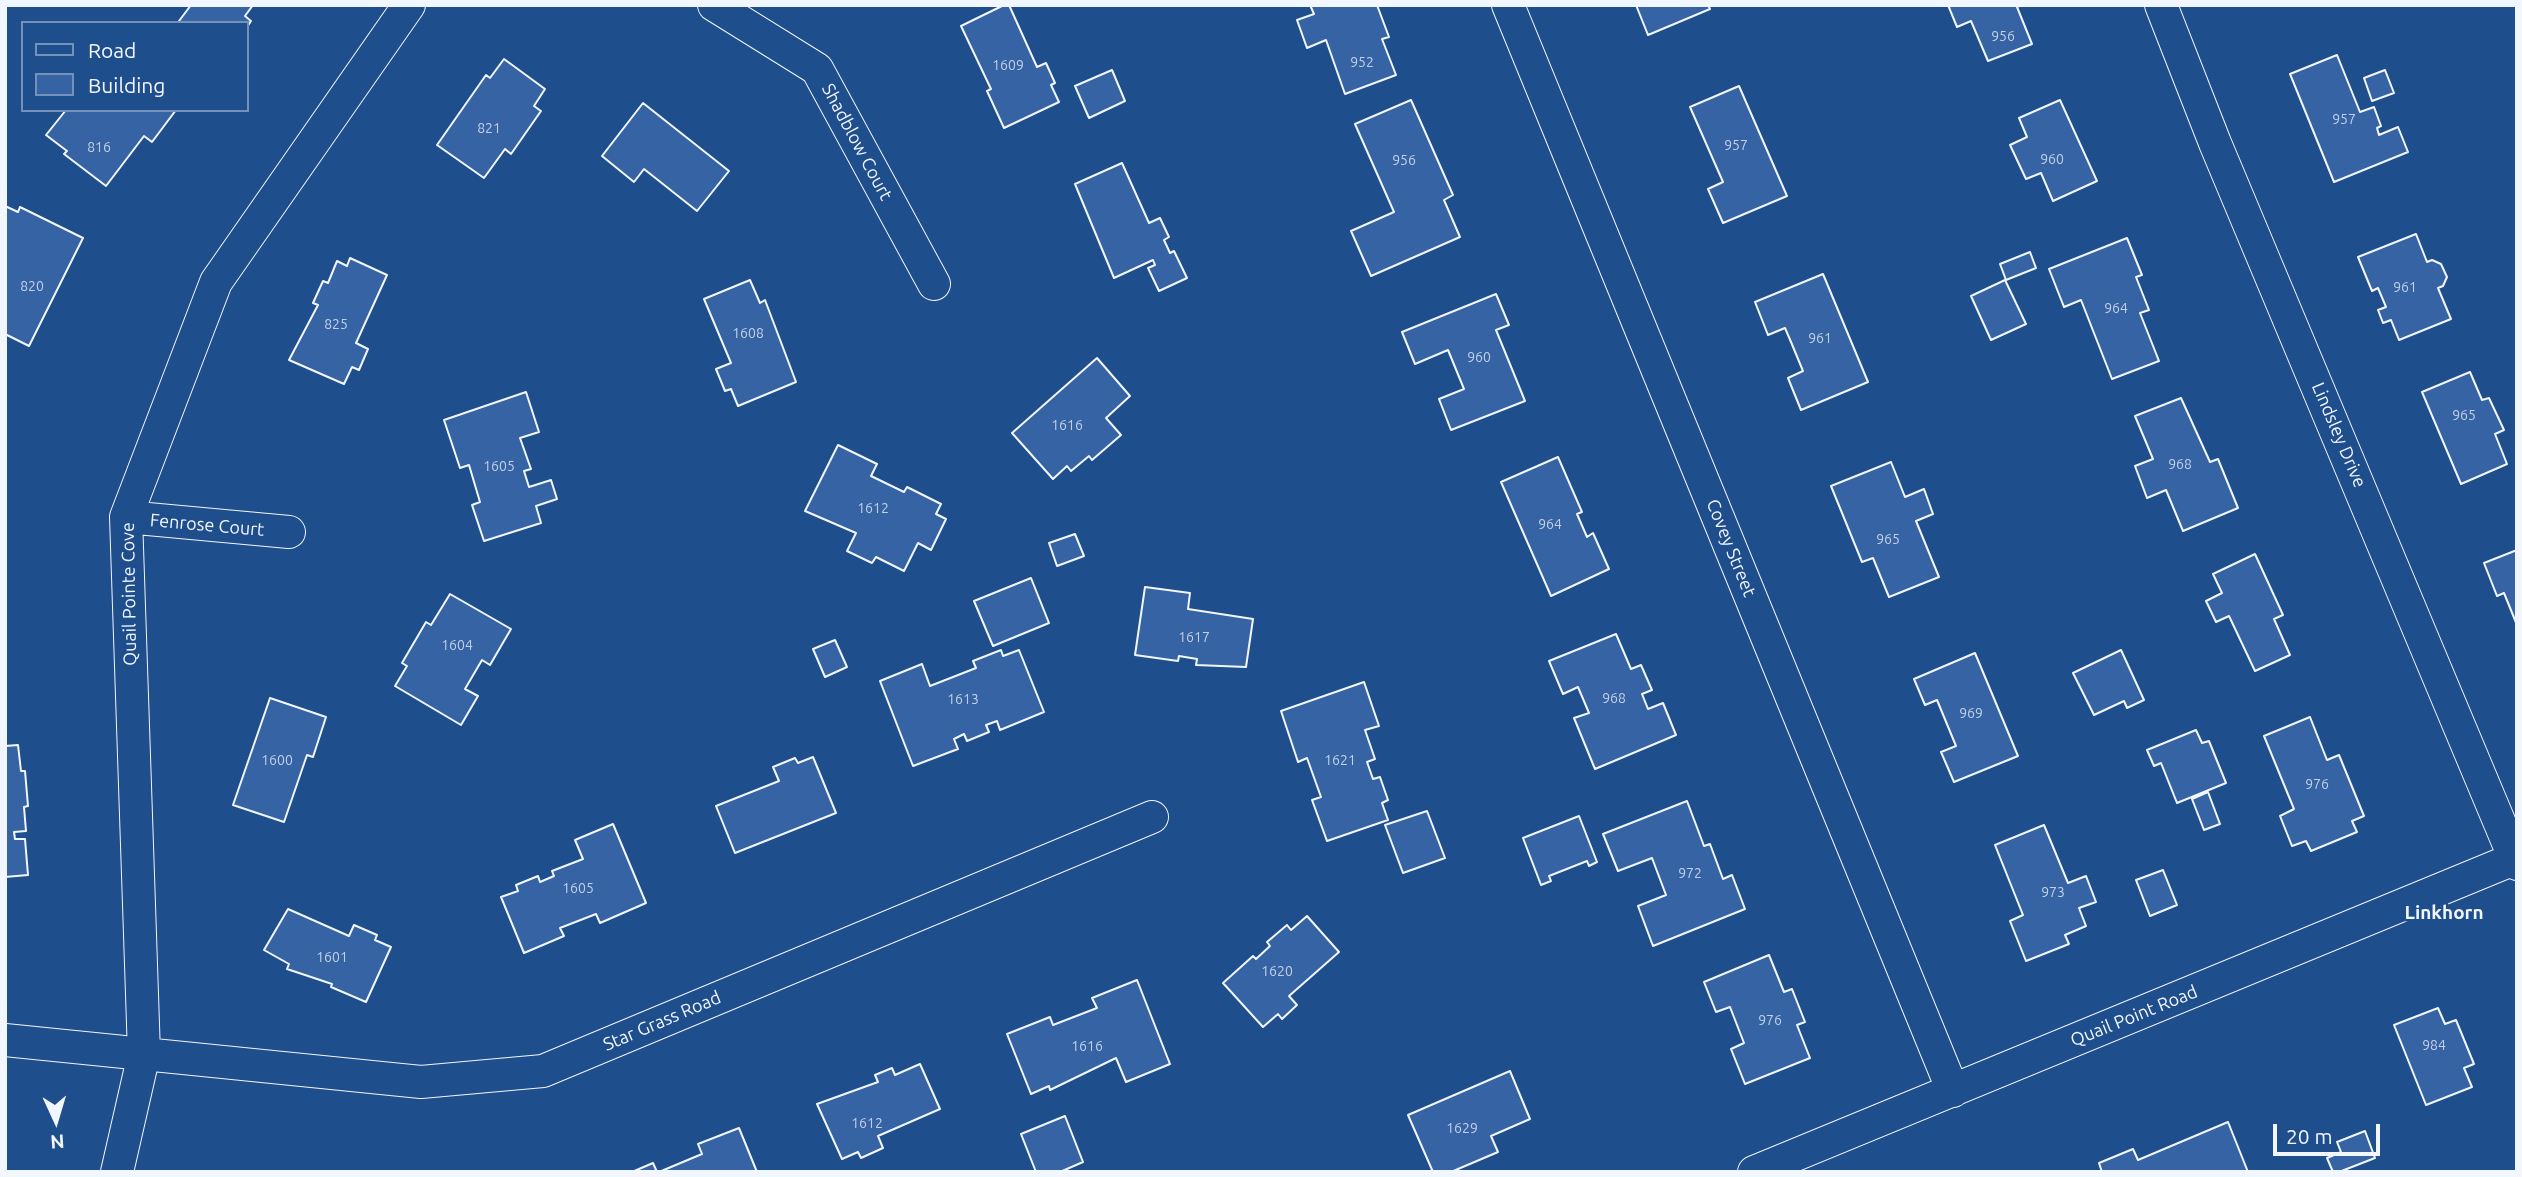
<!DOCTYPE html>
<style>
body{margin:0}
#map{position:relative;width:2522px;height:1177px;overflow:hidden;background:#1f4e8c;font-family:Ubuntu,sans-serif}
canvas{display:block}
.frame{position:absolute;inset:0;border:7px solid #f2f6ff;pointer-events:none}
.legend{position:absolute;left:21px;top:21px;width:228px;height:91px;box-sizing:border-box;background:#1f4e8c;border:2px solid #7391ba;margin:0;padding:9px 12px;list-style:none;font-size:21px;color:#f2f6ff}
.legend li{display:flex;align-items:center;gap:14px;height:35px}
.legend b{width:35px;border:2px solid #7391ba}
.north{position:absolute;left:21px;top:1086px;width:70px;height:70px;-webkit-text-stroke:5px #1f4e8c;paint-order:stroke;rotate:176deg;font-size:19px;font-weight:700;line-height:28px;text-align:center;color:#f2f6ff}
.north::after{content:'';display:block;margin:auto;width:24px;height:32px;background:#f2f6ff;clip-path:polygon(50% 0,100% 100%,50% 72%,0 100%)}
.scale{position:absolute;left:2273px;top:1124px;width:107px;height:32px;box-sizing:border-box;border:4px solid #f2f6ff;border-top:0;padding-left:9px;font-size:21px;line-height:24px;white-space:nowrap;color:#f2f6ff;-webkit-text-stroke:5px #1f4e8c;paint-order:stroke}
</style>
<div id="map">
<canvas width="2522" height="1177"></canvas>
<div class="frame"></div>
<ul class="legend">
<li><b style="height:9px;background:#1f4e8c"></b>Road</li>
<li><b style="height:19px;background:#3563a3"></b>Building</li>
</ul>
<div class="north">N</div>
<div class="scale">20 m</div>
</div>
<script>
const ctx = document.querySelector('canvas').getContext('2d');
ctx.lineJoin = 'round';
function fill(path, color) {
  ctx.fillStyle = color;
  ctx.fill(path, 'evenodd');
}
function trace(path, color, width, dash) {
  ctx.strokeStyle = color;
  ctx.lineWidth = width;
  ctx.lineCap = dash ? 'butt' : 'round';
  ctx.setLineDash(dash || []);
  ctx.stroke(path);
}
function write(font, color, halo, rows, align = 'center') {
  ctx.font = font + ' Ubuntu,sans-serif';
  ctx.lineWidth = 5;
  ctx.setLineDash([]);
  ctx.textBaseline = 'middle';
  ctx.strokeStyle = halo;
  ctx.fillStyle = color;
  for (const [text, x, y, turn = 0] of rows) {
    ctx.save();
    ctx.translate(x, y);
    ctx.rotate((+turn || 0) * Math.PI / 180);
    ctx.textAlign = isNaN(turn) ? turn : align;
    if (halo) ctx.strokeText(text, 0, 0);
    ctx.fillText(text, 0, 0);
    ctx.restore();
  }
}
const building = new Path2D(`
 M 191,5 L 253,5 L 245,16 L 251,21 L 247,27 L 247,23 L 181,23 L 179,21 Z
 M 1004,5 L 1009,5 L 1037,67 L 1046,63 L 1055,83 L 1051,85 L 1059,102 L 1004,128 L 987,91 L 991,89 L 961,26 Z
 M 1310,5 L 1377,5 L 1389,37 L 1382,39 L 1396,75 L 1345,94 L 1326,40 L 1307,48 L 1297,20 L 1314,14 Z
 M 1636,5 L 1708,5 L 1710,9 L 1648,35 Z
 M 1948,5 L 2022,5 L 2017,7 L 2032,44 L 1988,61 L 1971,21 L 1957,27 Z
 M 2337,55 L 2360,112 L 2374,107 L 2381,126 L 2377,128 L 2379,135 L 2398,127 L 2408,152 L 2334,182 L 2290,74 Z
 M 504,59 L 545,89 L 534,106 L 541,111 L 511,154 L 505,149 L 484,178 L 437,145 L 486,75 L 490,78 Z
 M 1112,70 L 1125,101 L 1089,118 L 1075,86 Z
 M 2385,70 L 2394,93 L 2372,101 L 2364,78 Z
 M 1739,86 L 1787,196 L 1723,223 L 1708,189 L 1723,182 L 1690,107 Z
 M 1411,100 L 1453,195 L 1444,200 L 1460,237 L 1371,276 L 1351,231 L 1394,212 L 1355,124 Z
 M 2060,100 L 2097,181 L 2053,201 L 2041,173 L 2026,179 L 2010,145 L 2027,137 L 2019,118 Z
 M 643,103 L 729,171 L 697,211 L 644,169 L 634,182 L 602,156 Z
 M 66,110 L 176,110 L 152,142 L 144,136 L 106,186 L 64,154 L 67,151 L 46,135 Z
 M 1122,163 L 1149,223 L 1160,218 L 1169,237 L 1164,240 L 1170,253 L 1174,251 L 1187,278 L 1159,291 L 1148,268 L 1155,265 L 1153,260 L 1114,278 L 1075,184 Z
 M 5,206 L 18,212 L 20,207 L 83,238 L 29,346 L 5,334 Z
 M 2416,234 L 2427,262 L 2432,260 L 2441,264 L 2447,277 L 2443,286 L 2438,288 L 2451,319 L 2399,340 L 2391,320 L 2383,323 L 2378,310 L 2386,307 L 2378,288 L 2372,291 L 2358,257 Z
 M 2127,238 L 2142,275 L 2136,277 L 2149,310 L 2140,313 L 2159,361 L 2112,379 L 2081,300 L 2064,307 L 2049,269 Z
 M 2030,252 L 2036,268 L 2006,280 L 2000,264 Z
 M 350,258 L 387,275 L 356,343 L 368,349 L 359,370 L 352,367 L 344,384 L 289,360 L 318,305 L 313,303 L 323,281 L 328,283 L 337,261 L 347,266 Z
 M 1823,274 L 1868,382 L 1801,410 L 1788,378 L 1803,371 L 1791,342 L 1785,328 L 1768,335 L 1755,302 Z
 M 750,280 L 760,303 L 765,300 L 796,382 L 738,406 L 731,389 L 725,391 L 716,369 L 731,363 L 704,299 Z
 M 2005,280 L 2026,324 L 1991,340 L 1971,296 Z
 M 1496,294 L 1509,325 L 1496,330 L 1525,401 L 1451,430 L 1439,399 L 1464,389 L 1448,350 L 1415,364 L 1402,332 Z
 M 1097,358 L 1130,396 L 1106,418 L 1121,435 L 1092,460 L 1089,456 L 1071,471 L 1067,466 L 1053,479 L 1012,433 Z
 M 2470,372 L 2482,400 L 2489,398 L 2504,430 L 2495,434 L 2507,464 L 2461,484 L 2422,392 Z
 M 526,392 L 539,432 L 520,438 L 531,469 L 524,471 L 529,487 L 551,480 L 557,499 L 536,506 L 541,523 L 484,541 L 472,505 L 480,502 L 469,465 L 460,468 L 444,420 Z
 M 2181,398 L 2210,462 L 2218,459 L 2238,508 L 2183,531 L 2166,490 L 2147,498 L 2135,466 L 2153,459 L 2135,416 Z
 M 838,445 L 877,464 L 871,476 L 904,492 L 907,487 L 941,504 L 936,514 L 946,519 L 931,550 L 918,543 L 904,571 L 876,557 L 872,563 L 847,551 L 856,533 L 805,511 Z
 M 1558,457 L 1582,512 L 1577,514 L 1587,537 L 1593,533 L 1609,569 L 1551,596 L 1501,482 Z
 M 1891,462 L 1905,497 L 1924,489 L 1933,514 L 1916,521 L 1939,577 L 1889,597 L 1873,558 L 1862,562 L 1831,486 Z
 M 1075,534 L 1084,556 L 1057,566 L 1049,543 Z
 M 2517,550 L 2517,625 L 2504,593 L 2497,596 L 2484,563 Z
 M 2255,554 L 2283,615 L 2274,619 L 2290,655 L 2255,671 L 2229,616 L 2216,622 L 2206,601 L 2222,593 L 2213,574 Z
 M 1031,578 L 1049,623 L 993,646 L 974,601 Z
 M 1145,587 L 1190,593 L 1188,609 L 1253,619 L 1246,667 L 1196,665 L 1197,659 L 1179,656 L 1178,661 L 1135,655 Z
 M 450,594 L 511,629 L 490,665 L 482,660 L 465,689 L 478,696 L 461,725 L 395,686 L 407,666 L 402,663 L 426,622 L 431,625 Z
 M 1616,634 L 1631,669 L 1641,665 L 1652,690 L 1642,694 L 1648,709 L 1663,703 L 1676,735 L 1595,769 L 1574,718 L 1589,713 L 1578,687 L 1563,694 L 1549,661 Z
 M 835,640 L 847,667 L 825,677 L 813,649 Z
 M 1001,650 L 1003,656 L 1019,650 L 1044,712 L 1000,730 L 997,721 L 986,725 L 989,732 L 967,741 L 964,734 L 954,739 L 958,749 L 913,766 L 880,681 L 922,664 L 930,686 L 976,668 L 973,661 Z
 M 2121,650 L 2144,700 L 2127,708 L 2124,701 L 2094,715 L 2073,673 Z
 M 1975,653 L 2018,756 L 1954,782 L 1941,752 L 1956,746 L 1937,700 L 1925,705 L 1914,679 Z
 M 1364,682 L 1379,726 L 1365,730 L 1375,759 L 1367,762 L 1373,779 L 1380,777 L 1388,800 L 1382,803 L 1388,820 L 1327,841 L 1312,800 L 1321,797 L 1307,758 L 1298,762 L 1281,711 Z
 M 270,698 L 326,717 L 313,757 L 307,755 L 284,822 L 233,805 Z
 M 2310,717 L 2327,760 L 2339,755 L 2364,816 L 2352,821 L 2357,832 L 2311,851 L 2306,841 L 2292,846 L 2280,816 L 2294,809 L 2264,736 Z
 M 2196,730 L 2202,743 L 2209,741 L 2226,783 L 2177,803 L 2161,763 L 2154,766 L 2147,750 Z
 M 18,745 L 21,771 L 25,771 L 28,806 L 24,807 L 26,831 L 14,832 L 15,839 L 25,839 L 28,875 L 5,877 L 5,746 Z
 M 813,757 L 836,813 L 735,853 L 716,806 L 779,781 L 773,767 L 795,758 L 798,763 Z
 M 2208,792 L 2220,824 L 2204,830 L 2192,799 Z
 M 1687,801 L 1704,846 L 1710,844 L 1723,879 L 1732,875 L 1745,909 L 1653,946 L 1638,906 L 1666,895 L 1652,858 L 1618,871 L 1603,834 Z
 M 1427,811 L 1445,858 L 1403,873 L 1385,825 Z
 M 1579,816 L 1597,862 L 1589,866 L 1587,861 L 1549,876 L 1551,881 L 1541,885 L 1523,838 Z
 M 613,824 L 646,903 L 600,923 L 596,914 L 560,928 L 564,936 L 524,953 L 501,897 L 518,891 L 516,885 L 538,876 L 540,882 L 554,876 L 552,871 L 583,859 L 575,840 Z
 M 2044,825 L 2068,883 L 2086,876 L 2096,902 L 2079,908 L 2086,926 L 2065,935 L 2069,944 L 2026,961 L 2010,921 L 2023,915 L 1995,845 Z
 M 2163,870 L 2177,905 L 2150,916 L 2136,880 Z
 M 288,909 L 349,936 L 354,925 L 377,935 L 375,940 L 391,947 L 366,1002 L 331,987 L 332,984 L 287,969 L 289,964 L 264,950 Z
 M 1307,916 L 1339,952 L 1289,996 L 1297,1005 L 1282,1019 L 1278,1014 L 1263,1027 L 1223,983 L 1253,956 L 1256,959 L 1270,946 L 1267,942 L 1287,925 L 1291,930 Z
 M 1769,955 L 1784,992 L 1792,989 L 1805,1022 L 1797,1025 L 1810,1058 L 1745,1084 L 1731,1049 L 1744,1043 L 1730,1007 L 1716,1012 L 1704,982 Z
 M 1137,980 L 1170,1064 L 1126,1082 L 1116,1058 L 1050,1090 L 1049,1086 L 1031,1094 L 1007,1034 L 1050,1017 L 1053,1025 L 1097,1008 L 1092,998 Z
 M 2438,1008 L 2445,1024 L 2456,1020 L 2474,1064 L 2464,1068 L 2472,1087 L 2426,1105 L 2394,1025 Z
 M 920,1064 L 940,1109 L 878,1136 L 883,1148 L 861,1158 L 858,1152 L 842,1159 L 817,1104 L 878,1082 L 875,1075 L 892,1068 L 895,1075 Z
 M 1510,1071 L 1530,1119 L 1491,1136 L 1498,1152 L 1451,1172 L 1433,1172 L 1408,1115 Z
 M 1065,1116 L 1083,1162 L 1060,1172 L 1036,1172 L 1021,1134 Z
 M 2228,1122 L 2248,1172 L 2102,1172 L 2099,1163 L 2133,1149 L 2138,1160 Z
 M 739,1128 L 757,1172 L 659,1172 L 702,1154 L 698,1144 Z
 M 2365,1131 L 2375,1158 L 2339,1172 L 2333,1172 L 2327,1158 L 2341,1152 L 2337,1142 Z
 M 653,1163 L 657,1172 L 632,1172 Z`);
fill(building, '#3563a3');
trace(building, '#f2f6ff', 2);
const minor = new Path2D(`
 M 714,5 L 817,69 L 934,284
 M 1508,5 L 1953,1091
 M 2161,5 L 2215,143 L 2517,864
 M 126,517 L 289,532
 M 5,1040 L 421,1082 L 543,1071 L 1152,817
 M 117,1172 L 144,1054 L 126,517 L 216,282 L 409,5
 M 1754,1172 L 2514,859`);
trace(minor, '#f2f6ff', 34);
trace(minor, '#1f4e8c', 32);
write('14px', '#c3d1e8', null, [
 ["956",2003,36],
 ["952",1362,62],
 ["1609",1008,65],
 ["957",2344,119],
 ["821",489,128],
 ["957",1736,145],
 ["816",99,147],
 ["960",2052,159],
 ["956",1404,160],
 ["820",32,286],
 ["961",2405,287],
 ["964",2116,308],
 ["825",336,324],
 ["1608",748,333],
 ["961",1820,338],
 ["960",1479,357],
 ["965",2464,415],
 ["1616",1067,425],
 ["968",2180,464],
 ["1605",499,466],
 ["1612",873,508],
 ["964",1550,524],
 ["965",1888,539],
 ["1617",1194,637],
 ["1604",457,645],
 ["968",1614,698],
 ["1613",963,699],
 ["969",1971,713],
 ["1600",277,760],
 ["1621",1340,760],
 ["976",2317,784],
 ["972",1690,873],
 ["1605",578,888],
 ["973",2053,892],
 ["1601",332,957],
 ["1620",1277,971],
 ["976",1770,1020],
 ["984",2434,1045],
 ["1616",1087,1046],
 ["1612",867,1123],
 ["1629",1462,1128]
]);
write('18px', '#f2f6ff', '#1f4e8c', [
 ["Shadblow Court",857,142,62],
 ["Lindsley Drive",2339,435,67],
 ["Fenrose Court",207,525,5],
 ["Covey Street",1731,548,68],
 ["Quail Pointe Cove",129,594,-91],
 ["Quail Point Road",2134,1016,-22],
 ["Star Grass Road",662,1021,-23]
]);
write('bold 19px', '#f2f6ff', '#1f4e8c', [
 ["Linkhorn",2444,913]
]);
</script>
